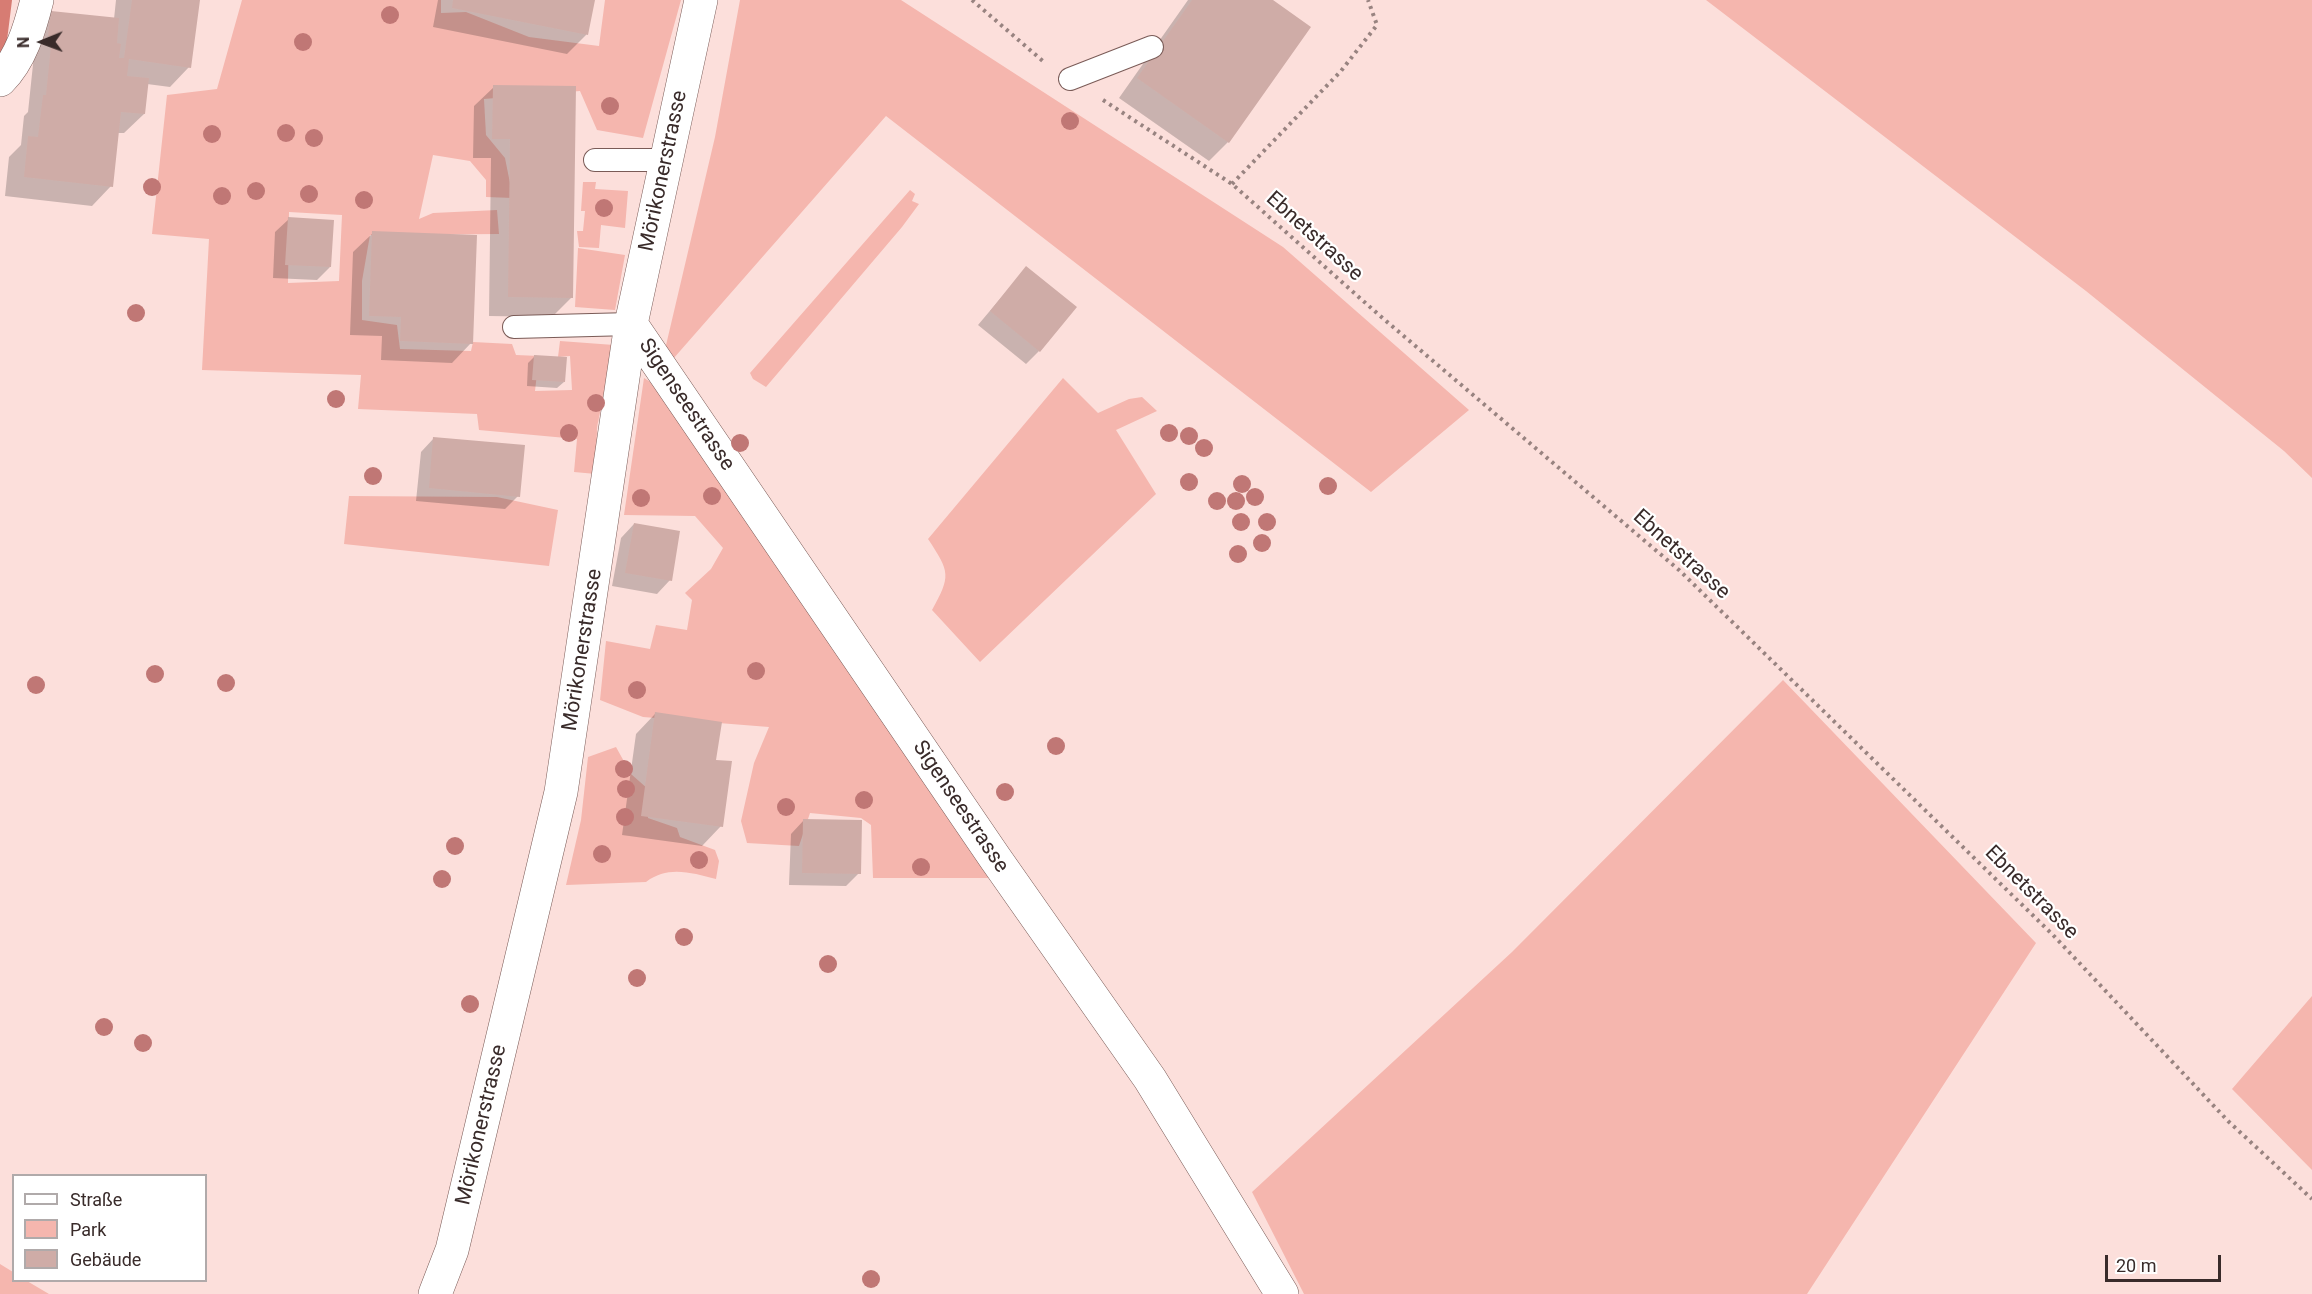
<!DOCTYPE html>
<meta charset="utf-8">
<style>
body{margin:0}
#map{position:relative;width:2312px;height:1294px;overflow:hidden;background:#fcdfdb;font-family:Roboto,sans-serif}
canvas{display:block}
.legend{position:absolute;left:12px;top:1174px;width:195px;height:108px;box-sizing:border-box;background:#fff;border:2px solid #b0aaaa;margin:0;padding:8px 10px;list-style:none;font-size:18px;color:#392b2a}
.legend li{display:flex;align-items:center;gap:12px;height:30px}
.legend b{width:30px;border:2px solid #b0aaaa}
.north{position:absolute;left:12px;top:12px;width:60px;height:60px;-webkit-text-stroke:4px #fff;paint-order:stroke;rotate:269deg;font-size:16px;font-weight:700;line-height:24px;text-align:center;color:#392b2a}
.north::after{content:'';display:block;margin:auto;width:21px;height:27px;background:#392b2a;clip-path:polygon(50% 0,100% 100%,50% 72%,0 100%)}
.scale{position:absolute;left:2105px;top:1255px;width:116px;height:27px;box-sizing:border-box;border:3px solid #392b2a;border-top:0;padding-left:8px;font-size:18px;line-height:21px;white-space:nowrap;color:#392b2a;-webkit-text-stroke:4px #fff;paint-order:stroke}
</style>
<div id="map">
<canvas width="2312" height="1294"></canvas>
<ul class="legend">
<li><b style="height:8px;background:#fff"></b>Straße</li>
<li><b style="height:16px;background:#f5b6ae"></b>Park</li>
<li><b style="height:16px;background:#cfaca7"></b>Gebäude</li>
</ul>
<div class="north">N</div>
<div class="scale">20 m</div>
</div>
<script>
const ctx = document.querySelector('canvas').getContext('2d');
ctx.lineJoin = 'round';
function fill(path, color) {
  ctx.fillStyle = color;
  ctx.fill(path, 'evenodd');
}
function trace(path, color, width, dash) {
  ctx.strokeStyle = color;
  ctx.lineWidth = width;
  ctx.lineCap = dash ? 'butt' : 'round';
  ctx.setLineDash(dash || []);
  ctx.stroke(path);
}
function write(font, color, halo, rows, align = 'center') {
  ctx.font = font + ' Roboto,sans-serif';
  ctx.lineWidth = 4.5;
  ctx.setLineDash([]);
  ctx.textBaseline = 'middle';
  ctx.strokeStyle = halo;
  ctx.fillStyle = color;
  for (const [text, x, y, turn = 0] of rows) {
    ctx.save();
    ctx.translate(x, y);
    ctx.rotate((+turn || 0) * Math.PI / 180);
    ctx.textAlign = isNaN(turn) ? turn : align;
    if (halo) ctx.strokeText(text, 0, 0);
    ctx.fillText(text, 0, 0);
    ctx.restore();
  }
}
fill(new Path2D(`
 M 242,0 L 441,0 L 441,13 L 466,12 L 529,37 L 599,46 L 605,0 L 681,0 L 643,138 L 597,130 L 580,91 L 484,99 L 486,135 L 505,158 L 513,198 L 486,197 L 486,180 L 470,161 L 433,155 L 419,219 L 433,213 L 497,210 L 499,234 L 370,235 L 362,281 L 362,320 L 397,325 L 400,349 L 471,351 L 473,342 L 512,344 L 516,355 L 539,356 L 535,391 L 572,390 L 570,356 L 558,357 L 560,341 L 614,345 L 597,427 L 596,474 L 574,472 L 577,439 L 479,430 L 477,414 L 358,409 L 361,375 L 202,370 L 209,239 L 152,234 L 167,95 L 217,89 ZM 289,212 L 342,215 L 339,281 L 288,283 Z
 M 740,0 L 901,0 L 1283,247 L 1469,410 L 1371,492 L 886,116 L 659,375 L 715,137 Z
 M 1706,0 L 2312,0 L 2312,478 L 2284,451 L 2086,291 Z
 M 583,182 L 596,182 L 595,189 L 628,191 L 625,228 L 601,225 L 599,248 L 579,247 L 577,231 L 583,231 L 585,211 L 581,211 Z
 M 910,190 L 915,194 L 912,201 L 919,204 L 902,227 L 766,387 L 753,379 L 750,373 Z
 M 578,248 L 625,255 L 615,310 L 575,307 Z
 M 644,378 L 679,399 L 1000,878 L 873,878 L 871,825 L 861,818 L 810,813 L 799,846 L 747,843 L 741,821 L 754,763 L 769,727 L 643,717 L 600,700 L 606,641 L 650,649 L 656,625 L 687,630 L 692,600 L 685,593 L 711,569 L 723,548 L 695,516 L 624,515 Z
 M 1063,378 L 1098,413 L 1129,399 L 1142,397 L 1157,411 L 1116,430 L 1156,494 L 980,662 L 932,610 C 951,576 950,572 928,539 Z
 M 349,496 L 497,497 L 558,510 L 549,566 L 344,544 Z
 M 1783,680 L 2036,943 L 1807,1294 L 1304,1294 L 1252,1192 L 1512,952 Z
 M 616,747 L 631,774 L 648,789 L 648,818 L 677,828 L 680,837 L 715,850 L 719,861 L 716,879 C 692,873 668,865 646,882 L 566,885 L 581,820 L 588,757 Z
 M 2312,996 L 2312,1170 L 2232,1089 Z
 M 0,1264 L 13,1272 L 14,1280 L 27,1281 L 49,1294 L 0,1294 Z`), '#f5b6ae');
fill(new Path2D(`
 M 116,0 L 199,0 L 189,67 L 170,87 L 147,84 L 144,114 L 124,133 L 117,133 L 111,186 L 92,206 L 5,196 L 9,157 L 21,145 L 24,116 L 28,112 L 34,55 L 32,32 L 51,13 L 114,19 Z
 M 438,0 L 593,0 L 586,35 L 567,54 L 433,27 Z
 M 1188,0 L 1270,0 L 1228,142 L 1209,161 L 1119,98 Z
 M 494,87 L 572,297 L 552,317 L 489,316 L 491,158 L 473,158 L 474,106 Z
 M 289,219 L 330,267 L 317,280 L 273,278 L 275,232 Z
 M 373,233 L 471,343 L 452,363 L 381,360 L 382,336 L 350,335 L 353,252 Z
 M 1026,268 L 1039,351 L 1026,364 L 978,325 Z
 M 534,357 L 564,382 L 557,388 L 527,386 L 528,363 Z
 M 434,438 L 518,496 L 505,509 L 416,501 L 421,452 Z
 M 634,524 L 670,580 L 657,594 L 612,586 L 621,538 Z
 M 655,714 L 715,761 L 721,826 L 702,846 L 622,835 L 636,734 Z
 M 804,820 L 859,873 L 846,886 L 789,885 L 791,834 Z`), '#0003');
trace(new Path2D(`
 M 0,48 L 6,0`), '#d77c73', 12);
fill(new Path2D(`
 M 132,0 L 200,0 L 191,68 L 129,59 L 127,76 L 149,78 L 145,114 L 121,112 L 113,187 L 24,177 L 28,136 L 38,137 L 43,95 L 46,95 L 52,36 L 48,36 L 51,11 L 119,18 L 117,43 L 121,44 L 119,58 L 124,58 Z
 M 453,0 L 595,0 L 588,35 L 452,8 Z
 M 1192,0 L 1273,0 L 1311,27 L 1229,143 L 1137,78 Z
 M 493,85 L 576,86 L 573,298 L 508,297 L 510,139 L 492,139 Z
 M 288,217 L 334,220 L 331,267 L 285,265 Z
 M 372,231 L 477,235 L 473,344 L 400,341 L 401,317 L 369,316 Z
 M 1026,266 L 1077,307 L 1040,352 L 990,311 Z
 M 534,355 L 567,357 L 565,382 L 532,380 Z
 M 433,437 L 525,445 L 520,497 L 429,488 Z
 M 634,523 L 680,531 L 672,581 L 625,573 Z
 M 655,712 L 722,722 L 716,760 L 732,761 L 723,827 L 641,816 Z
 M 803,819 L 862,820 L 861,874 L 802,873 Z`), '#cfaca7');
const service = new Path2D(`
 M 1070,79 L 1152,47
 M 595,160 L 666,160
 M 514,327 L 631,324`);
const minor = new Path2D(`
 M 0,80 C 21,59 30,28 37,0
 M 631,324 L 995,858 L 1150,1079 L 1282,1294
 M 435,1294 L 452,1250 L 561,792 L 631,324 L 701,0`);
trace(service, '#7a5b57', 24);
trace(minor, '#7a5b57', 34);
trace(new Path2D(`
 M 972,0 L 1044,62
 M 1103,100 L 1232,184 L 1379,315 L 1679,570 L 2053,935 L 2228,1121 L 2312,1199
 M 1232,184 L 1341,71 L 1377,25 L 1368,0`), '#988380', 4, [3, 4.5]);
trace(service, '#fff', 22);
trace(minor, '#fff', 33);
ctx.fillStyle = '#c07775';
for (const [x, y] of [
 [390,15],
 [303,42],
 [610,106],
 [1070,121],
 [286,133],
 [212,134],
 [314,138],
 [152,187],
 [256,191],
 [309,194],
 [222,196],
 [364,200],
 [604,208],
 [136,313],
 [336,399],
 [596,403],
 [569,433],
 [1169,433],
 [1189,436],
 [740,443],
 [1204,448],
 [373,476],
 [1189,482],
 [1242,484],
 [1328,486],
 [712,496],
 [1255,497],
 [641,498],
 [1217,501],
 [1236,501],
 [1241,522],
 [1267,522],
 [1262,543],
 [1238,554],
 [756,671],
 [155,674],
 [226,683],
 [36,685],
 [637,690],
 [1056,746],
 [624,769],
 [626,789],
 [1005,792],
 [864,800],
 [786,807],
 [625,817],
 [455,846],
 [602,854],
 [699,860],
 [921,867],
 [442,879],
 [684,937],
 [828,964],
 [637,978],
 [470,1004],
 [104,1027],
 [143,1043],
 [871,1279]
]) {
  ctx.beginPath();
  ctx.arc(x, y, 9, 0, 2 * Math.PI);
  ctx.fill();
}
write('21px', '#392b2a', '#fff', [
 ["Mörikonerstrasse",664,171,-78],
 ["Ebnetstrasse",1314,237,42],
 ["Sigenseestrasse",686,405,56],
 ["Ebnetstrasse",1681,555,42],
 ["Mörikonerstrasse",583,650,-81],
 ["Sigenseestrasse",960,807,56],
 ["Ebnetstrasse",2031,893,45],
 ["Mörikonerstrasse",482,1125,-77]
]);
</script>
